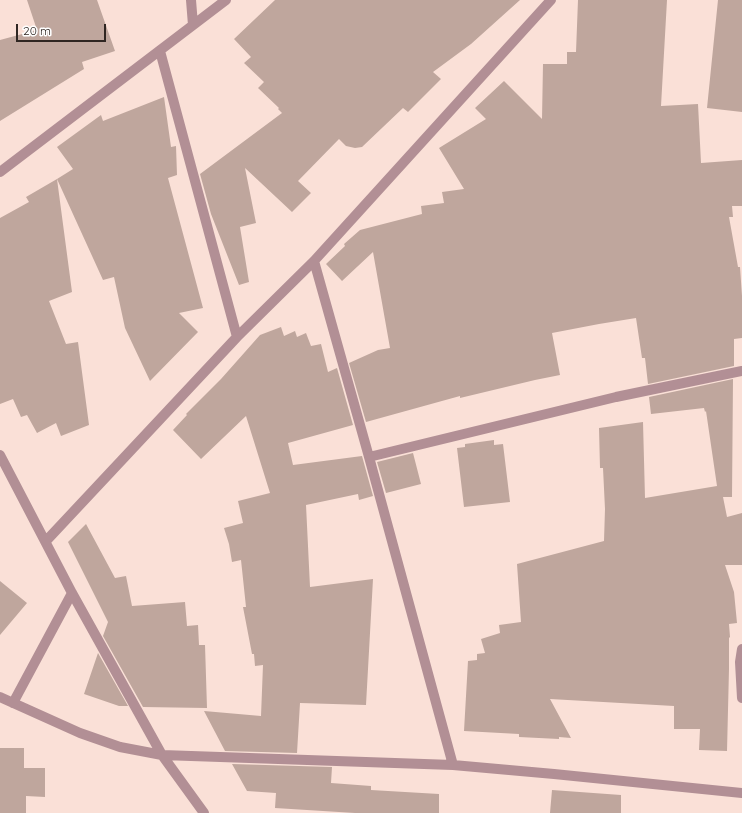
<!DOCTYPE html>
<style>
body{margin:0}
#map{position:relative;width:742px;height:813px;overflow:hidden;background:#fae0d7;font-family:Quicksand,sans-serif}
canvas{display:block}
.scale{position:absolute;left:16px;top:24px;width:90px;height:18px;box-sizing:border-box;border:2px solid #2f2622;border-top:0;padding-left:5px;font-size:12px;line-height:14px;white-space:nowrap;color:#2f2622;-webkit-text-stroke:3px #fff;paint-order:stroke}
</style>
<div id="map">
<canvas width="742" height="813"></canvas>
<div class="scale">20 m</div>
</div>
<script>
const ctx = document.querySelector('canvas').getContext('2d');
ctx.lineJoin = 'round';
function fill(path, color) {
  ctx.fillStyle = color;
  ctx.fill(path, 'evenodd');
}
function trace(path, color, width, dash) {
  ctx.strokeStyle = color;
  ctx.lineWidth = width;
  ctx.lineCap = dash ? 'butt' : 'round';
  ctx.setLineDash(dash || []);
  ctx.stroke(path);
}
fill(new Path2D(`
 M 27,0 L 97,0 L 115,51 L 82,62 L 84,69 L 0,121 L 0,40 L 37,30 Z
 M 275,0 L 520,0 L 471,44 L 433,72 L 441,79 L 408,112 L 403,108 L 362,147 L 355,148 L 346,146 L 339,139 L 298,181 L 311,193 L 292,212 L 245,168 L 256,223 L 240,227 L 249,282 L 239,285 L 211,214 L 200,174 L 282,113 L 278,109 L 279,108 L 258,88 L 264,82 L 244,63 L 251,57 L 234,39 Z
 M 578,0 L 667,0 L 661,106 L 698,104 L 701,163 L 742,160 L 742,206 L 732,206 L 733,217 L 729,217 L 738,267 L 740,267 L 742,296 L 742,338 L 734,339 L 734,366 L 648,384 L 645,358 L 642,358 L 636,318 L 599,324 L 552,333 L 560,375 L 535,380 L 460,398 L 460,396 L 366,422 L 349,363 L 378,350 L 390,348 L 373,252 L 342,281 L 326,264 L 345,246 L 344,244 L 360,230 L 422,214 L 421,206 L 444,203 L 442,192 L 464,189 L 439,148 L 486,119 L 475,108 L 504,81 L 542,119 L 543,64 L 567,64 L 567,52 L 576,52 Z
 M 718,0 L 742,0 L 742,112 L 707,108 Z
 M 164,97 L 171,147 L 176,146 L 177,175 L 168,178 L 203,308 L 179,313 L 198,332 L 150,381 L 125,328 L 114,277 L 103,280 L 57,179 L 73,169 L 57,147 L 101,115 L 103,121 Z
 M 57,179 L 72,292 L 49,301 L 66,344 L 78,342 L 89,425 L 61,436 L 56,423 L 37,433 L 27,415 L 21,417 L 13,399 L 0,404 L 0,218 L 29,202 L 26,197 Z
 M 281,327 L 284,336 L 295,331 L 297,337 L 306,333 L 311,346 L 321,344 L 328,372 L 337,368 L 353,425 L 288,443 L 293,465 L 362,456 L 373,496 L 359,500 L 358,494 L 306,505 L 310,587 L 373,579 L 366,705 L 300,703 L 297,753 L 225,751 L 204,711 L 261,716 L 263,665 L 255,666 L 254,654 L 252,654 L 243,607 L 246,607 L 241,560 L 232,562 L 229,544 L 224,528 L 243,523 L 238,501 L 270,493 L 246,416 L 201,459 L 173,430 L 187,415 L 186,414 L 221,379 L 260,335 Z
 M 733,379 L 732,497 L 723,497 L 727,517 L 742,513 L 742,565 L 725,565 L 734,592 L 737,623 L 729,624 L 730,637 L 729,638 L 729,669 L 727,751 L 699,750 L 700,729 L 674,729 L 674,706 L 550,699 L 571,738 L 559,737 L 559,739 L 519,737 L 519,734 L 464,731 L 468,661 L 477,660 L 477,654 L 485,653 L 481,639 L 500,633 L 499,625 L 521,622 L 517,564 L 604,541 L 605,509 L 603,468 L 600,468 L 599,428 L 643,422 L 645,498 L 717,486 L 706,411 L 705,412 L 704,408 L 651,414 L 649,397 Z
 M 494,440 L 494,445 L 503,444 L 510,502 L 464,507 L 457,448 L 465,447 L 465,444 Z
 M 413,453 L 421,484 L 386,493 L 377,462 Z
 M 86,524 L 115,578 L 126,576 L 132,606 L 185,602 L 187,626 L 198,625 L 199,645 L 205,645 L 207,708 L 143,707 L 103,636 L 108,622 L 68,542 Z
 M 0,581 L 27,603 L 0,635 Z
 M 98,653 L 128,706 L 119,706 L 84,694 Z
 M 0,748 L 24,748 L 24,768 L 45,768 L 45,797 L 26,796 L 26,813 L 0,813 Z
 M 232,764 L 332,767 L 331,783 L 371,786 L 371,790 L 439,794 L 439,813 L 355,813 L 275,808 L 276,793 L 247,791 Z
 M 552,790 L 621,795 L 621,813 L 550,813 Z`), '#bfa69d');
trace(new Path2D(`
 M 191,0 L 193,25
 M 160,51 L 237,337
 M 0,172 L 226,0
 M 314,261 L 369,457 L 453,765
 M 0,455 L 72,593 L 162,755 L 204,813
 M 369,457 L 616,397 L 742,371
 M 46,541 L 237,337 L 314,261 L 551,0
 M 742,649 L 740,662 L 742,698
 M 0,697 L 80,733 L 120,747 L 162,755 L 453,765 L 554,774 L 742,793
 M 13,703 L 72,593`), '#b28f95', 10);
</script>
